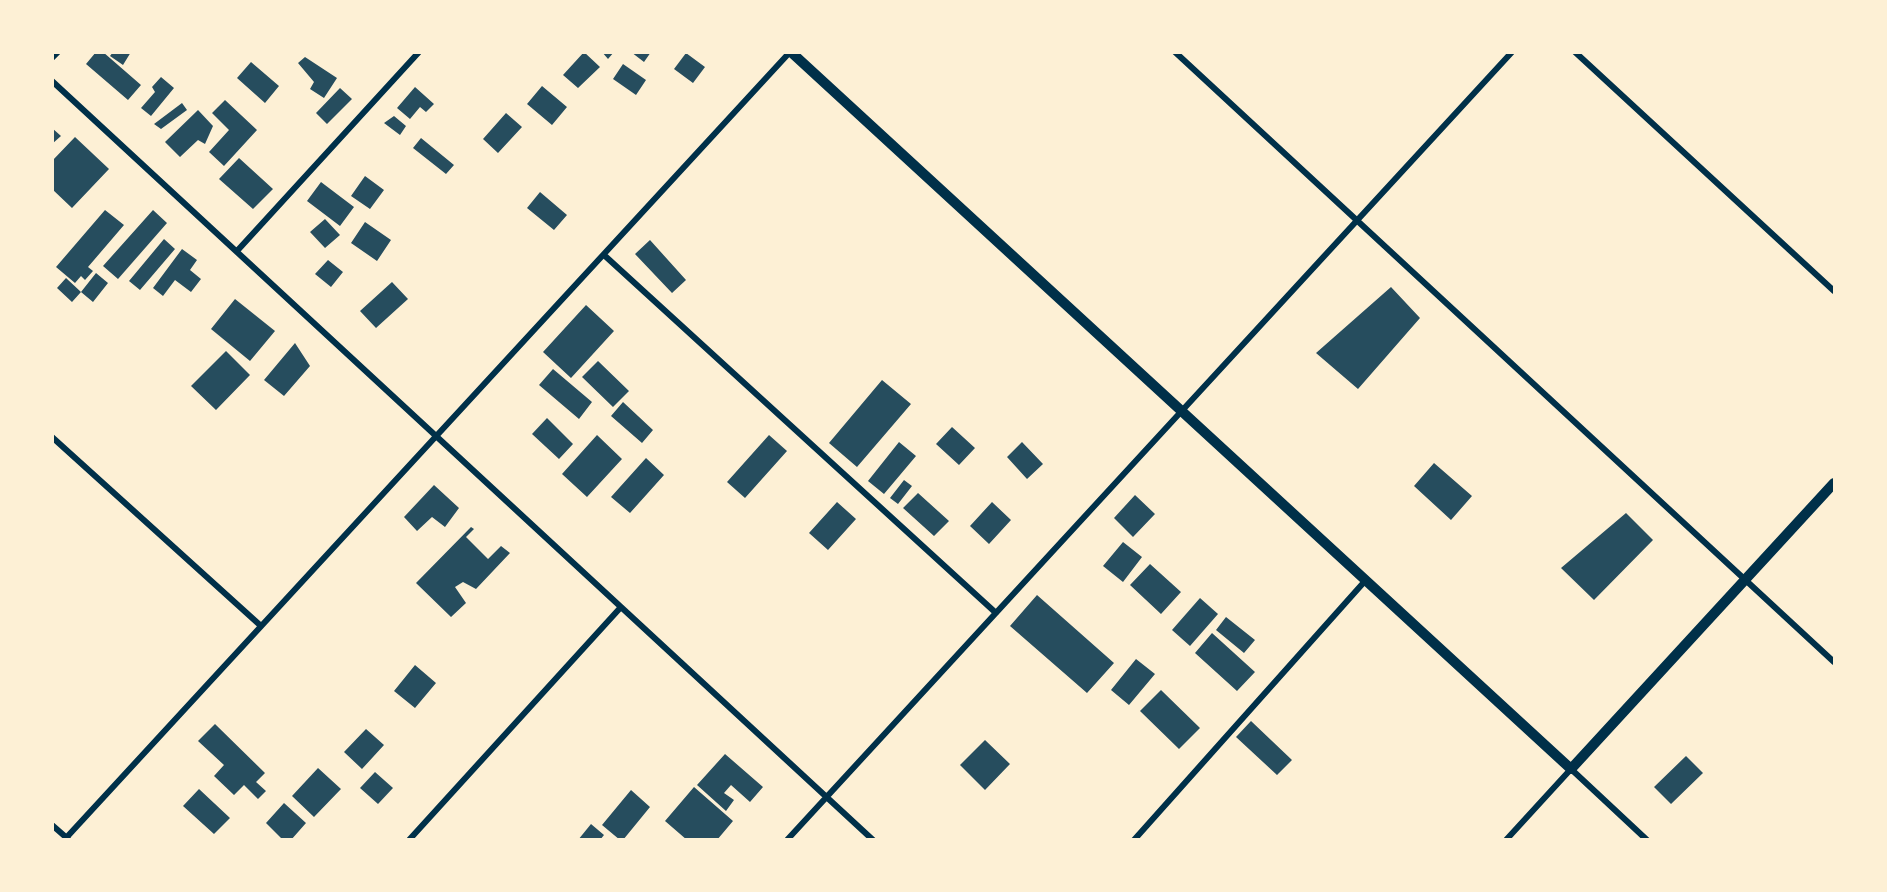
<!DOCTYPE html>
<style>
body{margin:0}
#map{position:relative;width:1887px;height:892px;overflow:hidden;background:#fdf0d5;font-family:Montserrat,sans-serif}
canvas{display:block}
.frame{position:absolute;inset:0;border:54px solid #fdf0d5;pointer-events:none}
</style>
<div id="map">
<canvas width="1887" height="892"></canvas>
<div class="frame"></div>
</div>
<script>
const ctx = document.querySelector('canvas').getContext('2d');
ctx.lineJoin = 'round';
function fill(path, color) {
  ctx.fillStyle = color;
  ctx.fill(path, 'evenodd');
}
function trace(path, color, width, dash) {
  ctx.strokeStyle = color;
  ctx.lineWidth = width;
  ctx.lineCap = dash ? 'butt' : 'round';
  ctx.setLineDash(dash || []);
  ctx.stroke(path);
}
fill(new Path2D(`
 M 96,52 L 103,52 L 141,85 L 128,100 L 86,64 Z
 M 113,52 L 131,52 L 123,65 L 110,56 Z
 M 584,52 L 600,67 L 578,88 L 563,75 Z
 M 602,52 L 614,52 L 608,59 Z
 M 631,52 L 651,52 L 644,62 Z
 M 686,53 L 705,67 L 693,83 L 674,69 Z
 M 305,57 L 337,78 L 324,98 L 310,89 L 314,82 L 298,63 Z
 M 251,62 L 279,86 L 265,103 L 237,78 Z
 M 623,64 L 646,80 L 636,95 L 613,79 Z
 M 161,77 L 174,88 L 151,116 L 141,108 L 155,92 L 152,87 Z
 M 542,86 L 567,107 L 552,125 L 527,104 Z
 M 415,87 L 434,104 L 426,112 L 420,107 L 410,119 L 397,108 Z
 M 340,88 L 352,99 L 327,124 L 316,113 Z
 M 225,100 L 257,130 L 224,166 L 209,152 L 229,130 L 212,113 Z
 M 182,103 L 187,110 L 161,129 L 154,124 Z
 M 198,110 L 213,126 L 205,144 L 198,140 L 180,157 L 165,142 Z
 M 506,113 L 522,127 L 498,153 L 483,139 Z
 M 394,116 L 406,126 L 400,135 L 384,123 Z
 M 52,128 L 61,136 L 52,144 Z
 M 75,137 L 109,169 L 72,208 L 52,189 L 52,161 Z
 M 421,138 L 454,165 L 446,174 L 413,148 Z
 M 239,158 L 273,189 L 253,209 L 219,179 Z
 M 365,176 L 384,190 L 370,209 L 351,196 Z
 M 321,182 L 354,207 L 340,226 L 307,201 Z
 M 540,192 L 567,215 L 554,230 L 527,208 Z
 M 105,210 L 124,225 L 88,267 L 93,271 L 85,280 L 81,276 L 75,283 L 56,267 Z
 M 153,210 L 167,223 L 118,279 L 103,266 Z
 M 325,219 L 340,235 L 325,248 L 310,232 Z
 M 365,222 L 391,240 L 377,261 L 351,243 Z
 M 164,239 L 175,249 L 140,290 L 129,281 Z
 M 650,240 L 686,280 L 672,293 L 635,254 Z
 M 182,249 L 197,260 L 190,270 L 201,279 L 191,292 L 175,280 L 163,296 L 153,288 Z
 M 328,260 L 343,272 L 331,287 L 315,274 Z
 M 96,273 L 108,283 L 93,302 L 81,292 Z
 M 66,278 L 81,292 L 72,302 L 57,288 Z
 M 392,282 L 408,299 L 376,328 L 360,311 Z
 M 1391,287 L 1420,318 L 1358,389 L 1316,353 Z
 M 235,299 L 275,331 L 250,361 L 211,329 Z
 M 586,305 L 614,331 L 571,378 L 543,352 Z
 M 295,343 L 310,366 L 284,396 L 264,380 Z
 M 226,351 L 250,375 L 216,410 L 191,386 Z
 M 598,361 L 629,391 L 613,407 L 582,377 Z
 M 553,369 L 592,402 L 579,419 L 539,385 Z
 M 882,380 L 911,404 L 857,467 L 829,443 Z
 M 623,402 L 653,430 L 642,443 L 611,416 Z
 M 547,418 L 573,444 L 559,459 L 532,434 Z
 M 952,427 L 975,448 L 959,465 L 936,444 Z
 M 597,435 L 622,459 L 587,497 L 562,474 Z
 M 769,435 L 787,451 L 745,498 L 727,482 Z
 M 899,442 L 916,456 L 884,494 L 868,481 Z
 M 1022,442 L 1043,464 L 1027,479 L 1007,457 Z
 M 646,458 L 664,475 L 630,513 L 611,497 Z
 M 1434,463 L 1472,496 L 1451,520 L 1414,486 Z
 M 904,480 L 912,486 L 898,504 L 890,498 Z
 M 434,485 L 459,508 L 445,527 L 432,517 L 417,531 L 404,517 Z
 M 918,493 L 949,521 L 934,536 L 903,508 Z
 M 1135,495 L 1155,514 L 1133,537 L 1114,518 Z
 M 837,502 L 856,519 L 828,550 L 809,533 Z
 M 992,502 L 1011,520 L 989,544 L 970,526 Z
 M 1626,513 L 1653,540 L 1594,600 L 1561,568 Z
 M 471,527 L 474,529 L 466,537 L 488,559 L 501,546 L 510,553 L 476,589 L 463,582 L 455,587 L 466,603 L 451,617 L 416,583 Z
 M 1123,542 L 1142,557 L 1123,582 L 1103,566 Z
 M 1150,564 L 1181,592 L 1161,614 L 1130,585 Z
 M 1037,595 L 1114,663 L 1087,693 L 1010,626 Z
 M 1200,598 L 1218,614 L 1190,646 L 1172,630 Z
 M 1226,617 L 1255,640 L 1244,653 L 1216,630 Z
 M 1212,633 L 1255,672 L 1237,691 L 1195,653 Z
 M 1136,659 L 1155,674 L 1129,705 L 1111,690 Z
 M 415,665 L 436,683 L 415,708 L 394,691 Z
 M 1161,690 L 1200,728 L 1179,749 L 1140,711 Z
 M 1251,721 L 1292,760 L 1277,775 L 1236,737 Z
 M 215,724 L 265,773 L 256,782 L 266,791 L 258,799 L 244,785 L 234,795 L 214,776 L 224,765 L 198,741 Z
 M 366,729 L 384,745 L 362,769 L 344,752 Z
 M 985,740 L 1010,764 L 985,790 L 960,765 Z
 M 725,754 L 763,787 L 750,802 L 731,785 L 724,793 L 734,800 L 726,811 L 697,785 Z
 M 1686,756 L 1703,773 L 1671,804 L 1654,787 Z
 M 318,768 L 341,789 L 314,817 L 292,796 Z
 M 375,772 L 393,788 L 378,804 L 360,788 Z
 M 694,787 L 733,821 L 717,840 L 687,840 L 665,821 Z
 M 199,789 L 230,818 L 214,834 L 183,806 Z
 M 631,790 L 650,807 L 623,840 L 620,840 L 602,825 Z
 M 284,803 L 306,823 L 291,840 L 283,840 L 266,823 Z
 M 591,824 L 604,835 L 600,840 L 578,840 Z`), '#264d5e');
trace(new Path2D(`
 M 1175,52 L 1834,662
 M 1575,52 L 1834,291
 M 52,58 L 58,52
 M 52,81 L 873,840
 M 237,251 L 419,52
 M 604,255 L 996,613
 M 52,437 L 261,626
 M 52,825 L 68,839
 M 66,838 L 790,52
 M 409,840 L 621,607
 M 787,840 L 1512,52
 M 1134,840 L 1365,581
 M 1506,840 L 1571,769 L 1647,840`), '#003049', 6);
trace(new Path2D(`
 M 791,52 L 1571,769 L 1834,483`), '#003049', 10);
</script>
